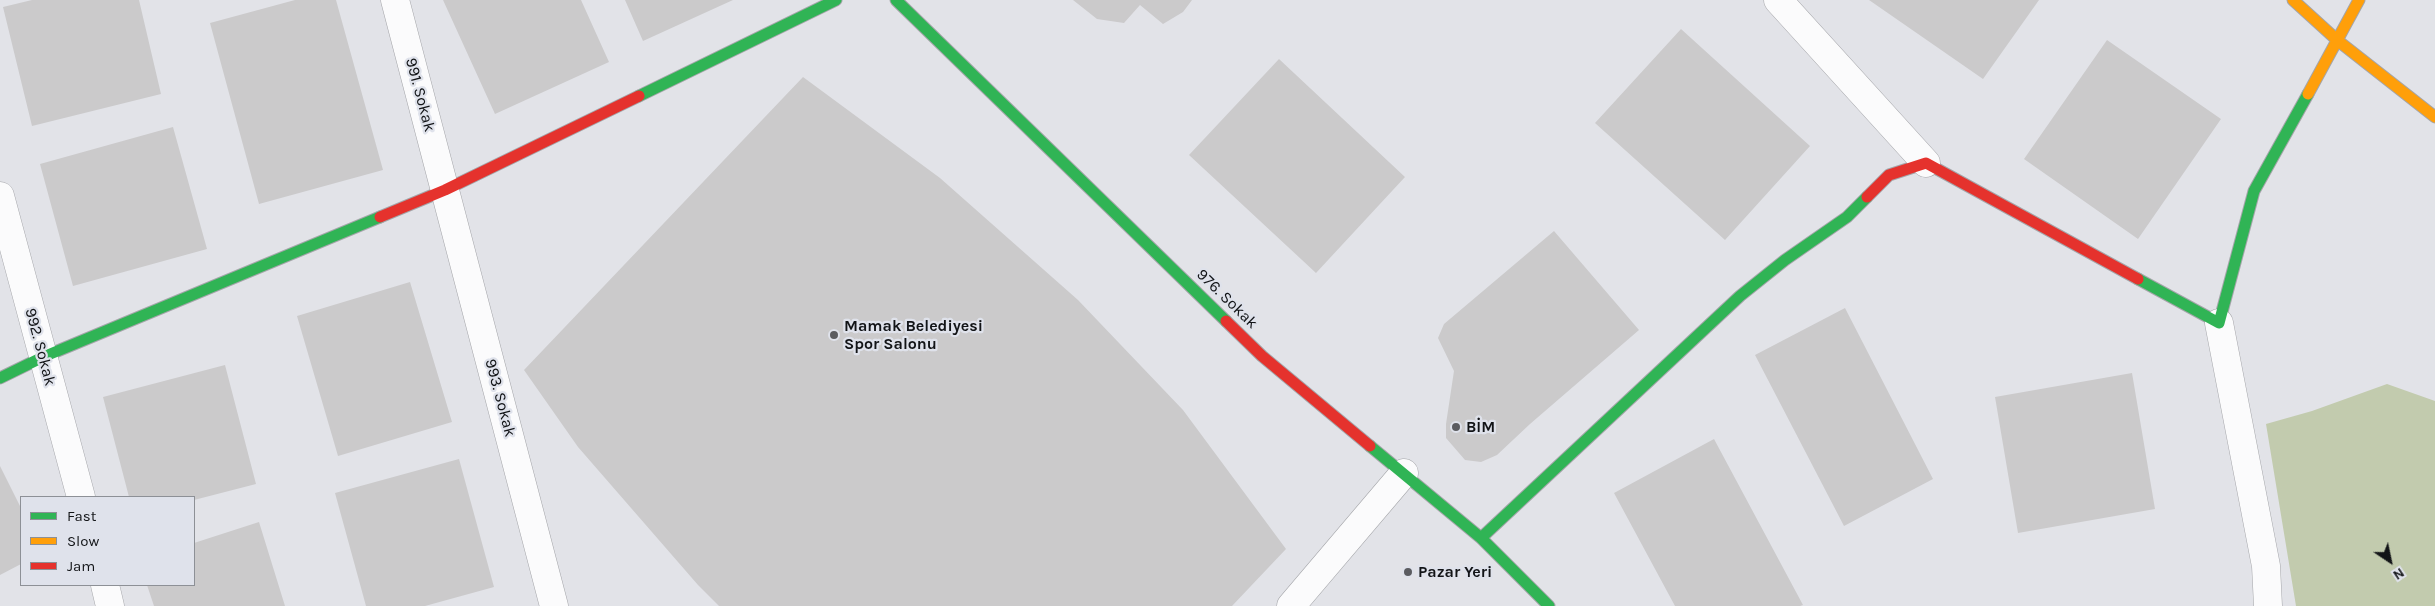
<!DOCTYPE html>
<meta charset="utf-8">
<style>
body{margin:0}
#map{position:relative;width:2435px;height:606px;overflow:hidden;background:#e2e3e8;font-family:Karla,sans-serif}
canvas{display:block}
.legend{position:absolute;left:20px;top:496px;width:175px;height:90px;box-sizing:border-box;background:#dfe2eb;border:1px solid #8d9096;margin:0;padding:6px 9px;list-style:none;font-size:15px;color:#121417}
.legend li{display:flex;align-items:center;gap:10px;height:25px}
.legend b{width:25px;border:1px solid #8d9096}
.north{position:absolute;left:2365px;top:536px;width:50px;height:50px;-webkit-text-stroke:4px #dfe2eb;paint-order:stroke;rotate:146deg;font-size:14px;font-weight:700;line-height:20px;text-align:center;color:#121417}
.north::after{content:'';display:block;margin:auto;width:18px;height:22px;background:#121417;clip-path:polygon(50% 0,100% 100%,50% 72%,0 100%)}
</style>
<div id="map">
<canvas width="2435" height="606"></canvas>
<ul class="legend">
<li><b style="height:6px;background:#30b455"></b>Fast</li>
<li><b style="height:6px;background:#ff9f0a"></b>Slow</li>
<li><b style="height:6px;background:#e5322d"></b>Jam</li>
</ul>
<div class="north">N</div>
</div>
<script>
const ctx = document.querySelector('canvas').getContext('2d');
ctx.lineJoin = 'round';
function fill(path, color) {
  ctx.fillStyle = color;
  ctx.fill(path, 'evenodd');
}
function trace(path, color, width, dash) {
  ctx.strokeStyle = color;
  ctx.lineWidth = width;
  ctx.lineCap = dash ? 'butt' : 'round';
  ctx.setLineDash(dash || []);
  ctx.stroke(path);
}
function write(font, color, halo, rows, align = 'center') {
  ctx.font = font + ' Karla,sans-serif';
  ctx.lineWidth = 4.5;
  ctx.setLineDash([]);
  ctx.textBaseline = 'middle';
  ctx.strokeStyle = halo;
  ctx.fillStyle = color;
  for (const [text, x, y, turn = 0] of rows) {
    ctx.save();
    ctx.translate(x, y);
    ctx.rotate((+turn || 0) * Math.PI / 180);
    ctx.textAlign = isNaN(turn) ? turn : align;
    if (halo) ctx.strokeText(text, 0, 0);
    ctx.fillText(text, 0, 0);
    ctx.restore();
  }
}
fill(new Path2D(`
 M 2387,384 L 2435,401 L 2435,606 L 2296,606 L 2266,424 L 2312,411 Z`), '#c2cbae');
fill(new Path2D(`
 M 32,0 L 139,0 L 161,94 L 32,126 L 3,7 Z
 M 295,0 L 336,0 L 383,170 L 259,204 L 210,23 Z
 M 443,0 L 581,0 L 609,62 L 495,114 Z
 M 625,0 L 733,0 L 643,41 Z
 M 1073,0 L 1192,0 L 1183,12 L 1163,24 L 1140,5 L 1124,23 L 1097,19 Z
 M 1869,0 L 2039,0 L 1983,79 Z
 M 1681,29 L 1810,146 L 1725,240 L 1595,123 Z
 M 2107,40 L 2221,119 L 2138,239 L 2024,159 Z
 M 1279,59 L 1405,177 L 1316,273 L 1189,155 Z
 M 803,77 L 940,178 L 1078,300 L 1183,410 L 1286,549 L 1232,606 L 719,606 L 698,585 L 578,447 L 524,370 Z
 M 173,127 L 207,249 L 73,286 L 40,164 Z
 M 1554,231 L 1639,330 L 1530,424 L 1497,455 L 1481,462 L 1465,460 L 1446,438 L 1446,424 L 1454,371 L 1438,338 L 1444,324 Z
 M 410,282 L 452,422 L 338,456 L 297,316 Z
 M 1845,308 L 1933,479 L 1844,526 L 1755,355 Z
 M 225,365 L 256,484 L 194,500 L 194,497 L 129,497 L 103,397 Z
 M 2132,373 L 2155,509 L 2018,533 L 1995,397 Z
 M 1714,439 L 1803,605 L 1800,606 L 1675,606 L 1614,493 Z
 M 459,459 L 494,587 L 425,606 L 366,606 L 335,493 Z
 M 0,466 L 21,508 L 21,564 L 0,575 Z
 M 259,522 L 285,606 L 154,606 L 147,585 L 194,585 L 194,543 Z`), '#cbcacb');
const street = new Path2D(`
 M 395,0 L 554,606
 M 1778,0 L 1926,163
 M 0,196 L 81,497
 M 2219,323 L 2266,566 L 2268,606
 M 105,585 L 110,606
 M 1291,606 L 1404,473`);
const fast = new Path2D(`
 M 896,0 L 1226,321
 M 639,96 L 836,0
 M 2138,279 L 2219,323 L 2254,191 L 2308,94
 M 0,378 L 43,357 L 380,217
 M 1370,446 L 1481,538 L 1549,606
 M 1481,538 L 1740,296 L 1785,260 L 1847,217 L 1867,197`);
const slow = new Path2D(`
 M 2293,0 L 2337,40 L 2435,117
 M 2308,94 L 2359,0`);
const jam = new Path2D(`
 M 1867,197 L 1889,175 L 1926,163 L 2138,279
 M 380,217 L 445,190 L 639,96
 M 1226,321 L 1262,356 L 1370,446`);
trace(street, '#a4a5a9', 29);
trace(fast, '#a4a5a9', 13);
trace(slow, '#a4a5a9', 13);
trace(jam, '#a4a5a9', 13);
trace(street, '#fbfbfc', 28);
trace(fast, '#30b455', 11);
trace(slow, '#ff9f0a', 11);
trace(jam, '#e5322d', 11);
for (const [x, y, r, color] of [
 [834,335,5,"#5b5c60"],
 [1456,427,5,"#5b5c60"],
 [1408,572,5,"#5b5c60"]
]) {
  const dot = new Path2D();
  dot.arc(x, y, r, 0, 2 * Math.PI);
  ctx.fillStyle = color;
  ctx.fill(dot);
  trace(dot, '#dfe2eb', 2);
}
write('16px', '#121417', '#dfe2eb', [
 ["991. Sokak",420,95,75],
 ["976. Sokak",1227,299,44],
 ["992. Sokak",40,347,75],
 ["993. Sokak",500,398,75]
]);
write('bold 16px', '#121417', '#dfe2eb', [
 ["Mamak Belediyesi",844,326],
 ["Spor Salonu",844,344],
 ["BİM",1466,427],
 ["Pazar Yeri",1418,572]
], 'left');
</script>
